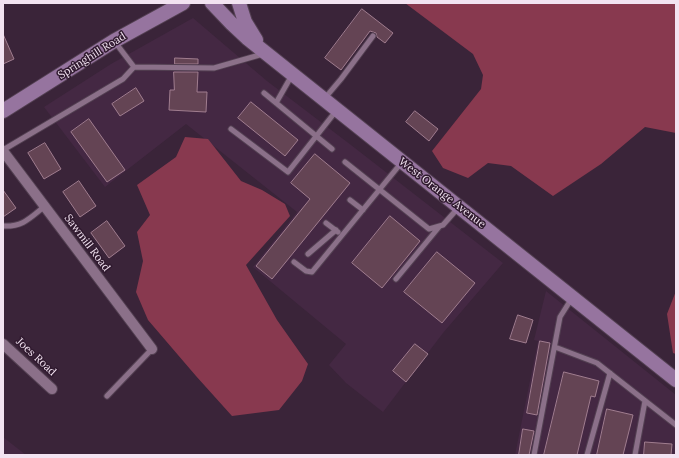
<!DOCTYPE html>
<style>
body{margin:0}
#map{position:relative;width:679px;height:458px;overflow:hidden;background:#3a2439;font-family:Lora,serif}
canvas{display:block}
.frame{position:absolute;inset:0;border:4px solid #f2e3f1;pointer-events:none}
</style>
<div id="map">
<canvas width="679" height="458"></canvas>
<div class="frame"></div>
</div>
<script>
const ctx = document.querySelector('canvas').getContext('2d');
ctx.lineJoin = 'round';
function fill(path, color) {
  ctx.fillStyle = color;
  ctx.fill(path, 'evenodd');
}
function trace(path, color, width, dash) {
  ctx.strokeStyle = color;
  ctx.lineWidth = width;
  ctx.lineCap = dash ? 'butt' : 'round';
  ctx.setLineDash(dash || []);
  ctx.stroke(path);
}
function write(font, color, halo, rows, align = 'center') {
  ctx.font = font + ' Lora,serif';
  ctx.lineWidth = 3;
  ctx.setLineDash([]);
  ctx.textBaseline = 'middle';
  ctx.strokeStyle = halo;
  ctx.fillStyle = color;
  for (const [text, x, y, turn = 0] of rows) {
    ctx.save();
    ctx.translate(x, y);
    ctx.rotate((+turn || 0) * Math.PI / 180);
    ctx.textAlign = isNaN(turn) ? turn : align;
    if (halo) ctx.strokeText(text, 0, 0);
    ctx.fillText(text, 0, 0);
    ctx.restore();
  }
}
fill(new Path2D(`
 M 193,18 L 267,81 L 351,145 L 503,263 L 443,333 L 383,412 L 346,383 L 329,365 L 346,344 L 253,267 L 297,212 L 186,124 L 105,187 L 44,107 L 111,64 Z
 M 546,291 L 676,395 L 676,455 L 515,455 L 538,341 L 534,340 Z
 M 3,437 L 26,455 L 3,455 Z`), '#442843');
fill(new Path2D(`
 M 405,3 L 676,3 L 676,133 L 645,127 L 601,164 L 553,196 L 511,166 L 488,163 L 468,178 L 443,168 L 432,151 L 481,89 L 483,75 L 473,54 Z
 M 185,137 L 208,139 L 241,181 L 262,190 L 285,204 L 290,216 L 246,265 L 277,320 L 308,364 L 302,381 L 279,410 L 232,416 L 196,376 L 148,320 L 136,292 L 143,261 L 137,232 L 150,215 L 137,185 L 176,157 Z
 M 676,291 L 676,354 L 673,353 L 667,314 Z`), '#88394f');
const building = new Path2D(`
 M 362,9 L 393,33 L 385,43 L 377,37 L 376,33 L 370,31 L 341,70 L 325,58 Z
 M 3,34 L 14,59 L 3,64 Z
 M 175,58 L 198,59 L 198,64 L 175,64 Z
 M 174,72 L 198,72 L 197,92 L 207,92 L 206,112 L 169,110 L 170,90 L 174,90 Z
 M 136,88 L 144,101 L 120,116 L 112,104 Z
 M 251,102 L 298,140 L 285,156 L 238,118 Z
 M 415,111 L 438,129 L 429,141 L 406,122 Z
 M 89,119 L 125,170 L 107,182 L 71,132 Z
 M 45,143 L 61,169 L 44,179 L 28,153 Z
 M 315,154 L 350,183 L 272,279 L 256,266 L 310,199 L 291,183 Z
 M 79,181 L 96,206 L 80,217 L 63,192 Z
 M 3,190 L 16,208 L 3,217 Z
 M 390,216 L 420,241 L 382,288 L 352,263 Z
 M 107,221 L 125,246 L 109,258 L 91,233 Z
 M 437,252 L 475,283 L 442,323 L 404,292 Z
 M 518,315 L 533,320 L 526,343 L 510,339 Z
 M 540,341 L 550,343 L 537,415 L 527,413 Z
 M 415,344 L 428,354 L 406,382 L 393,371 Z
 M 564,372 L 599,381 L 595,397 L 591,396 L 577,455 L 544,455 Z
 M 607,409 L 633,415 L 623,455 L 597,455 Z
 M 523,429 L 534,431 L 529,455 L 519,455 Z
 M 645,442 L 672,444 L 671,455 L 644,455 Z`);
fill(building, '#644454');
trace(building, '#a07d8f', 1);
const service = new Path2D(`
 M 115,42 L 134,67
 M 264,93 L 332,149
 M 325,98 L 341,79 L 373,36
 M 276,103 L 292,75
 M 231,129 L 288,172 L 336,111
 M 3,150 L 123,79 L 134,67 L 214,68 L 263,54
 M 345,162 L 429,229 L 443,225 L 458,208
 M 350,200 L 363,210
 M 326,223 L 338,232
 M 3,226 C 23,227 30,218 45,206
 M 308,254 L 336,230
 M 294,262 L 306,271 L 312,272 L 402,162
 M 396,279 L 439,227
 M 555,347 L 597,363 L 676,425
 M 107,396 L 152,349
 M 534,455 L 560,317 L 572,298
 M 587,455 L 610,373
 M 635,455 L 645,401`);
const minor = new Path2D(`
 M 3,151 L 152,349
 M 3,344 L 52,389`);
const secondary = new Path2D(`
 M 212,3 L 232,24 L 247,38 L 676,380
 M 239,3 L 245,22 L 256,40
 M 3,111 L 114,41 L 183,3`);
trace(service, '#534052', 7);
trace(minor, '#534052', 12);
trace(secondary, '#534052', 16);
trace(service, '#8b7089', 5);
trace(minor, '#8b7089', 10);
trace(secondary, '#96749f', 14);
write('11px', '#f2e3f1', '#301a2f', [
 ["Springhill Road",92,56,-32],
 ["West Orange Avenue",442,193,38],
 ["Sawmill Road",87,243,53],
 ["Joes Road",36,357,43]
]);
</script>
